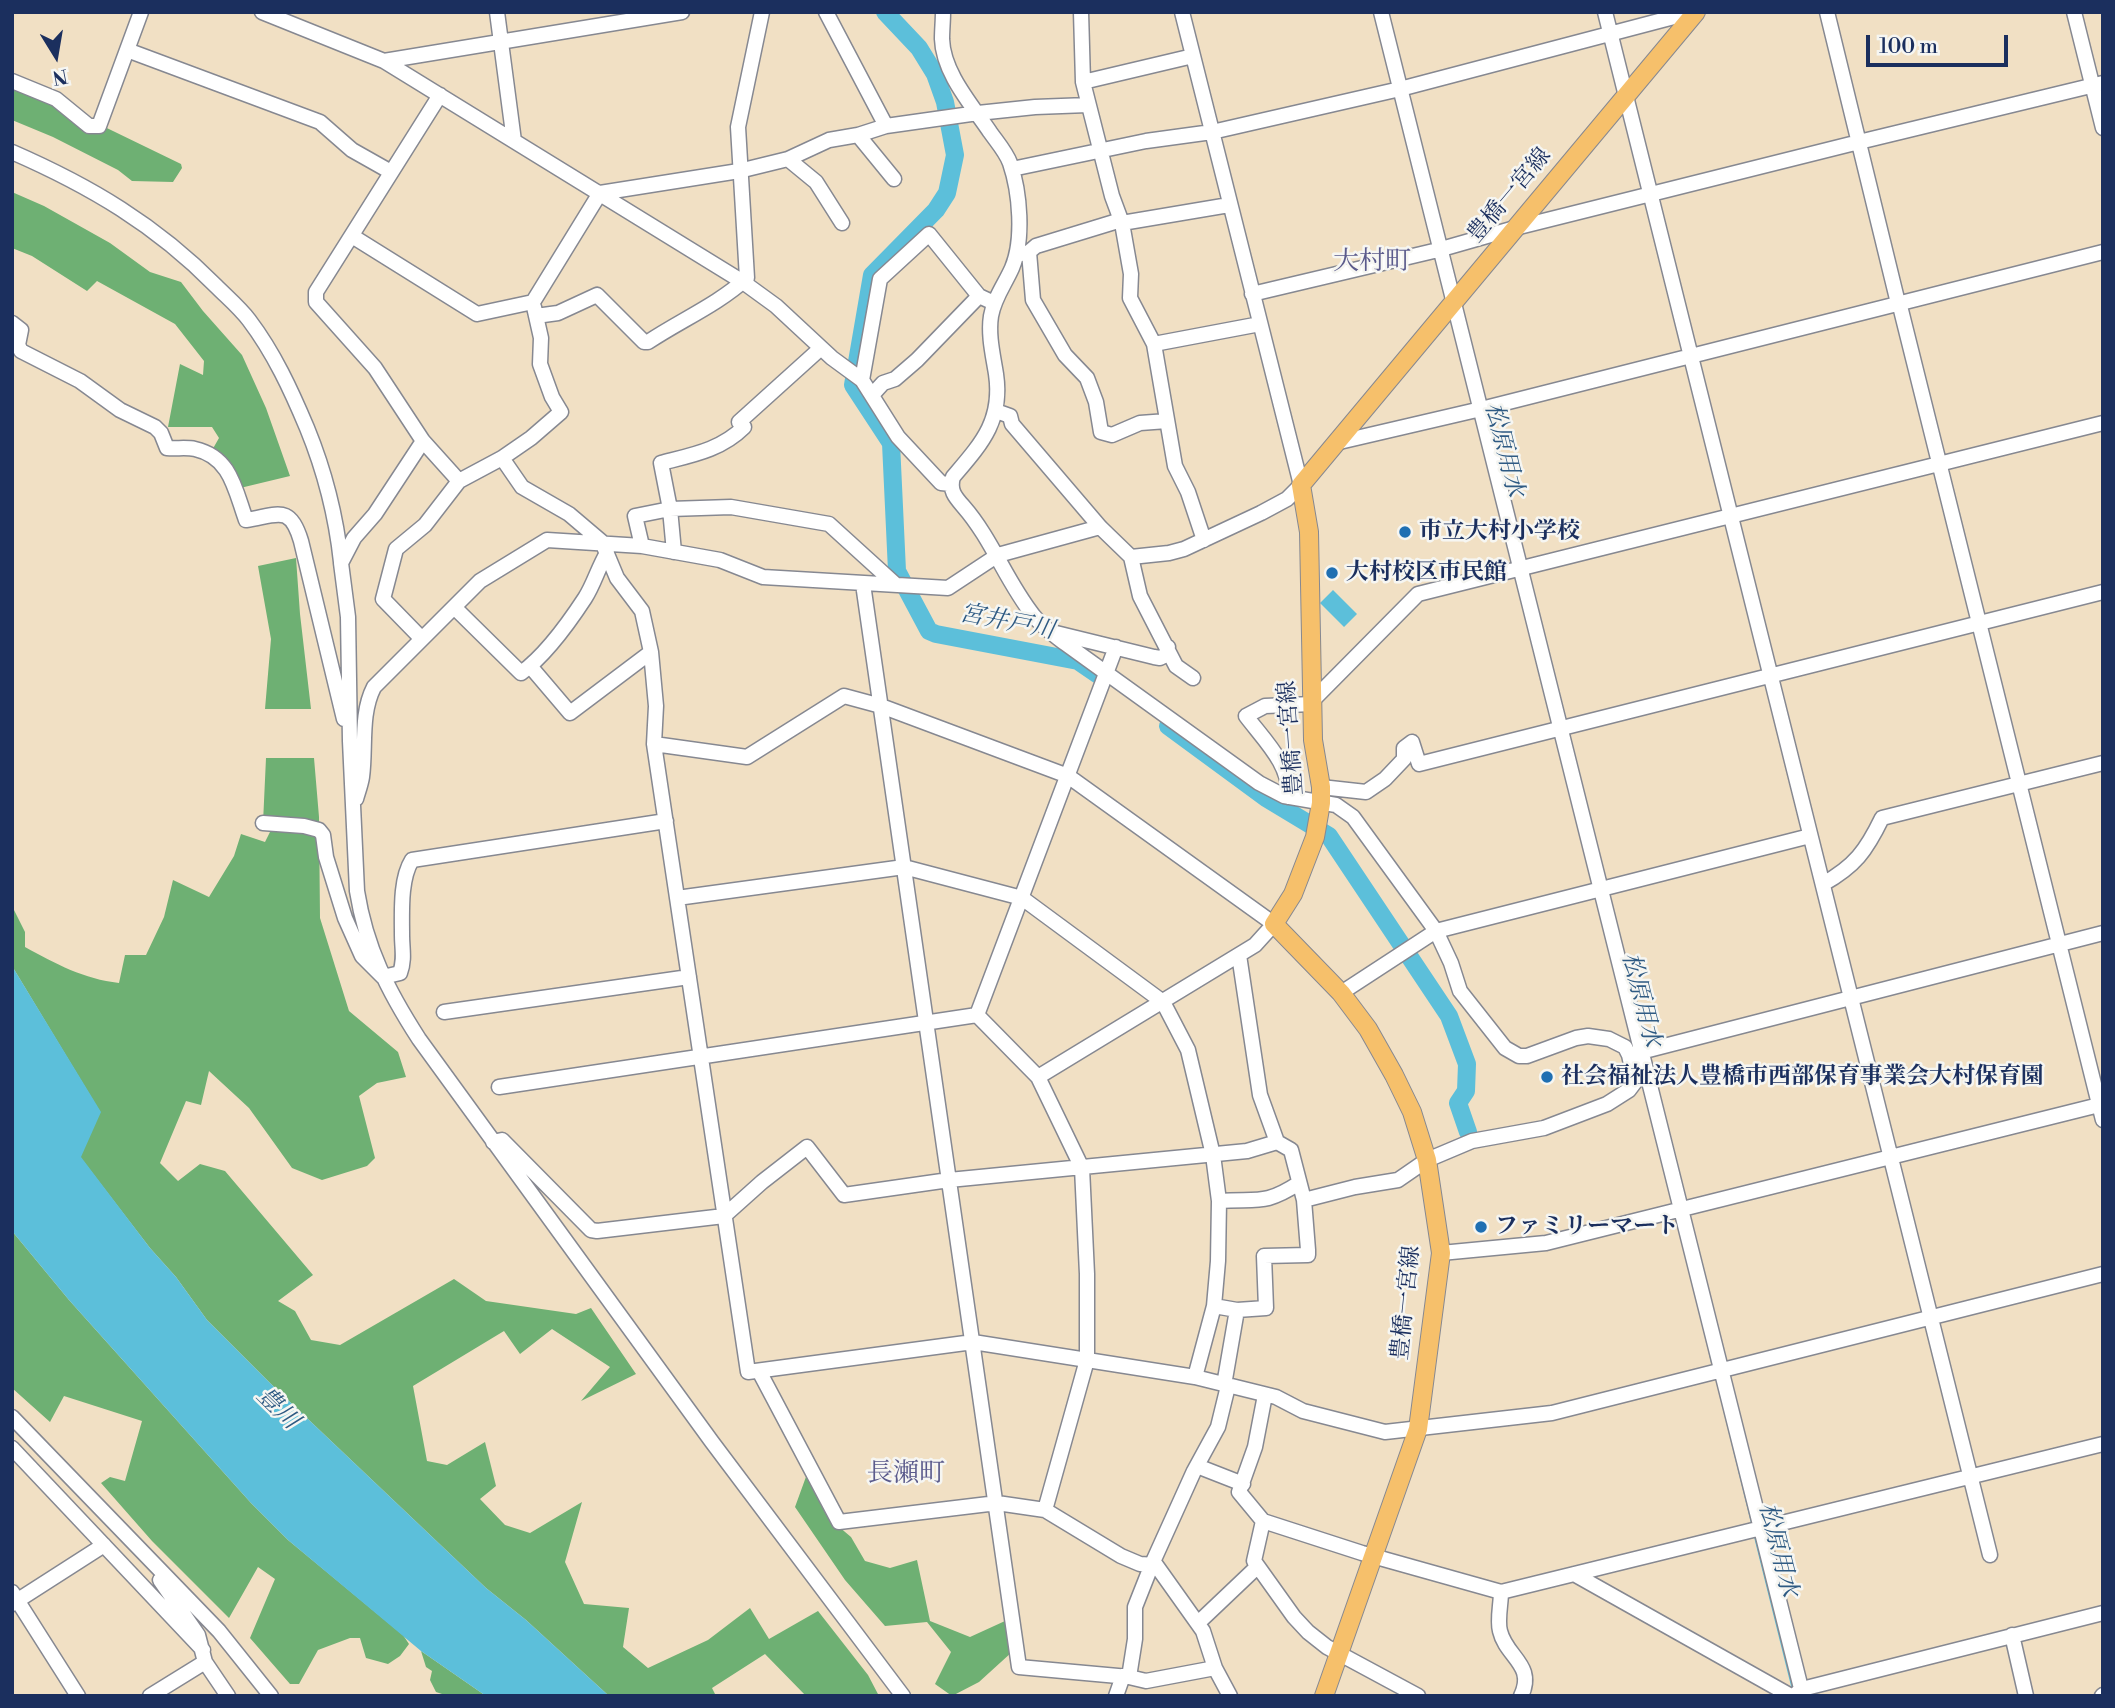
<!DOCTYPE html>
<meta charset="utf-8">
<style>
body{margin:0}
#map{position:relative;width:2115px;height:1708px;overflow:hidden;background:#f1e0c4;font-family:"Libre Bodoni",serif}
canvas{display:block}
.frame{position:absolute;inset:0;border:14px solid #1b2f5e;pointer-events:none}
.north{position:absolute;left:21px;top:21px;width:70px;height:70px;-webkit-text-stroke:5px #f6f6f2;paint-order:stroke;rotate:169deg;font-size:19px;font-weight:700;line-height:28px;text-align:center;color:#1b2f5e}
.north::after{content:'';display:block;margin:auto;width:24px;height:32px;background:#1b2f5e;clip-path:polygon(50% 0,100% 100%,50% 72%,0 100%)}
.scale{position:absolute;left:1866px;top:35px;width:142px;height:32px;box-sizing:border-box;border:4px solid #1b2f5e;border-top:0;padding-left:9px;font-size:21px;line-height:24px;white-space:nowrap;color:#1b2f5e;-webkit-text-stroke:5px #f6f6f2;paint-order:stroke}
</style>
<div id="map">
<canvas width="2115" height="1708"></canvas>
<div class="frame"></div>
<div class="north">N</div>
<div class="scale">100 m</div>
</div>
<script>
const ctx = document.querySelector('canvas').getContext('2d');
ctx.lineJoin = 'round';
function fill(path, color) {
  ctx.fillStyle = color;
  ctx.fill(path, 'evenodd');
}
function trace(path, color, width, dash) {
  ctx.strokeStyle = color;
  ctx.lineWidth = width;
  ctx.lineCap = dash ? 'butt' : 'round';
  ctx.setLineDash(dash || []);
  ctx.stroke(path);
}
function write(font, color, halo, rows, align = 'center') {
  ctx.font = font + ' "Libre Bodoni","Noto Serif JP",serif';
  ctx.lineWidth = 5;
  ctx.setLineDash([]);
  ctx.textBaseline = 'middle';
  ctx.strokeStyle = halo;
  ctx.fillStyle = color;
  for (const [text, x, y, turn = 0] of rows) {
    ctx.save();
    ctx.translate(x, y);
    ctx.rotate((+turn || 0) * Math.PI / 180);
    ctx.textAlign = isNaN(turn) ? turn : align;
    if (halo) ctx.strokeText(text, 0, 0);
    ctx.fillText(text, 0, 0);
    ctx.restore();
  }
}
fill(new Path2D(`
 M 12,82 L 181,164 L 182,168 L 173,182 L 132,181 L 118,170 L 53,137 L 12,120 Z
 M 12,192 L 44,206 L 110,243 L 150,272 L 181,282 L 203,311 L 242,355 L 266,408 L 290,476 L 236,489 L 211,452 L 219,438 L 212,427 L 168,427 L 180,364 L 203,375 L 204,361 L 175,324 L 97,281 L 87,291 L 32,256 L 12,248 Z
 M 296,558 L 300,614 L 311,709 L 265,709 L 271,639 L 258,566 Z
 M 266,758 L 314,758 L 319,817 L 320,918 L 349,1011 L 398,1052 L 406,1077 L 377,1083 L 359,1096 L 375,1158 L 367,1166 L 322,1180 L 292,1168 L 249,1108 L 209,1071 L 201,1105 L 186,1101 L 160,1163 L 178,1181 L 200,1164 L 225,1171 L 313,1275 L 278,1301 L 295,1311 L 311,1340 L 340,1345 L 454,1279 L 486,1301 L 576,1314 L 591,1308 L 636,1374 L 581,1401 L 610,1367 L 552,1329 L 520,1354 L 504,1331 L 413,1386 L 427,1461 L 447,1465 L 485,1442 L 496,1486 L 480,1499 L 505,1525 L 530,1533 L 582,1502 L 565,1562 L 584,1604 L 629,1608 L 623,1647 L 648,1668 L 708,1640 L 750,1608 L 769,1639 L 818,1611 L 868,1675 L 879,1696 L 806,1696 L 765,1654 L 712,1688 L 716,1696 L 609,1696 L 526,1620 L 486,1588 L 270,1383 L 207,1320 L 176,1277 L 150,1248 L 80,1157 L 100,1112 L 12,966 L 12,906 L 25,932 L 25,947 C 56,964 84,979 119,983 L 125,955 L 146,955 L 164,917 L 173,880 L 209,897 L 234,856 L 241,834 L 265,842 L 273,826 L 263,823 Z
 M 12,1231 L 69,1300 L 251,1503 L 288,1540 L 403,1635 L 409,1644 L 400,1656 L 388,1664 L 366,1658 L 360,1638 L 350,1638 L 318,1650 L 299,1684 L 290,1684 L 250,1638 L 275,1579 L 258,1567 L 229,1618 L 152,1541 L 101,1483 L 110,1477 L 125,1481 L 142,1421 L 64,1396 L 50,1422 L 12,1388 Z
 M 807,1474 L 838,1526 L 851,1537 L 865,1561 L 890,1568 L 917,1560 L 930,1621 L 970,1637 L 1005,1621 L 1012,1652 L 979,1682 L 952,1696 L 935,1684 L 951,1652 L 927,1622 L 885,1626 L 845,1580 L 795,1507 Z
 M 421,1651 L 486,1696 L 448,1696 L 436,1692 L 430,1680 L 432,1671 L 426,1667 Z`), '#6eb073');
fill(new Path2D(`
 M 1333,590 L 1357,614 L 1344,627 L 1320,603 Z
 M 12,966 L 101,1112 L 81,1157 L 150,1248 L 176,1277 L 207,1320 L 270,1383 L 486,1588 L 526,1620 L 609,1696 L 486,1696 L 421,1651 L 288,1540 L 251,1503 L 69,1300 L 12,1231 Z`), '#5cbfda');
trace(new Path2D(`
 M 1710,1353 L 1713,1366
 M 1716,1376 L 1753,1526
 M 1755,1536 L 1793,1689`), '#5cbfda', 2.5);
trace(new Path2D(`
 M 885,12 L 919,48 L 935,74 L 945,102 L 955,155 L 947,193 L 936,210 L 872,275 L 853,385 L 891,443 L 897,571 L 929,631 L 936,634 L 1078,661 L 1097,674
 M 1168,726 L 1266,798 L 1329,836 L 1449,1016 L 1467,1064 L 1466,1091 L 1458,1103 L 1468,1132`), '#5cbfda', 18);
const minor = new Path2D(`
 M 262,12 L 384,61 L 743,282 L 776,306 L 832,358 L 862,380 L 898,437 L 941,483 L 951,484
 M 497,12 L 514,141
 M 826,12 L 886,126
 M 943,12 C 943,21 942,30 942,39 C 943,73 972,105 990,132 C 997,142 1006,152 1010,163 C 1020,192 1024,240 1012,268 C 1005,284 994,298 991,316 C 988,335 993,355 996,374 C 1003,421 981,444 953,477 C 949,490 955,497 963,506 C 992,539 1006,581 1033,615 C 1042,627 1054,635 1066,644 L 1259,783 L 1284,796 L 1336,805 L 1353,817 L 1436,931 L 1451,963 L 1460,991 L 1505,1048 L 1519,1056 L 1527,1056 L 1576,1038 L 1588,1036 L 1609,1039 L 1625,1047 L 1629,1055 L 1635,1082 L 1629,1090 L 1607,1104 L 1544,1128 L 1472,1141 L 1427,1160 L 1398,1180 L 1355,1187 L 1304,1200
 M 1081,12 L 1083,82 L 1112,196 L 1122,223 L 1131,274 L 1130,298 L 1154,344 L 1175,466 L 1188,492 L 1204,540
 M 1381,12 L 1803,1696
 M 1605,12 L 1990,1555
 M 1827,12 L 1898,303
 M 2074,12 L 2103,128
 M 127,50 L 320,122 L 352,150 L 391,172
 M 384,61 L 682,12
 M 12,81 L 56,99 L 89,126 L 99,126 L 141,12
 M 1083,82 L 1193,56
 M 440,95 L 316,292 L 316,302 L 375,368 L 423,441 L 459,481
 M 858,135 L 894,179
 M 12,152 C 90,186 156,225 216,286 C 227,297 240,308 249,320 C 274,353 291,390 307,428 C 325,472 336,515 341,562
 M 788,159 L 816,182 L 842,223
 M 1012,169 L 1146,141 L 1212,132 L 1400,89 L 1693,12
 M 1122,223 L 1229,205
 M 352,236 L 477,314 L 533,302 L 600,193 L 739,171 L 788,159 L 829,140 L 858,135 L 886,126 L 978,113 L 1035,107 L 1088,105
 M 1029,252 L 1033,300 L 1065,355 L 1087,378 L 1096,402 L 1101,432 L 1112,435 L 1140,423 L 1167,421
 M 1021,254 L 1029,252 L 1036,246 L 1121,220
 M 1252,294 L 1438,250 L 1515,228 L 1859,142 L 2103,83
 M 1899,302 L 2103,1120
 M 536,316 L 558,313 L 597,295 L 644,342 L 648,342 C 681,320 717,305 747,278 L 738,127 L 762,12
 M 12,323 L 21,330 L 18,345 L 21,351 L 80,381 L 120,410 L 155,427 L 161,433 L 167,448 C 176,449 186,447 195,449 C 231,457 235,490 246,520 C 278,515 290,504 301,541 L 344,719
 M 1154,344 L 1260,324
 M 862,380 L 880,279 L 929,234 L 979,296 L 994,303
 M 873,394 L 883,383 L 895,379 L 917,360 L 979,296
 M 996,411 L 1010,416 L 1012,424 L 1100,527 L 1131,557 L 1140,596 L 1176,666 L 1193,678
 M 423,441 L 375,514 L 354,538 L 341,563 L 348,617 L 350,741 L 357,891 C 366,948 388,991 419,1039 L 712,1442 L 903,1696
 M 1335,443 L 1481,409 L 2103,252
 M 502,458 L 522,487 L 569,514 L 602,542 L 617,578 L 642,611 L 651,652 L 570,713 L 530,666
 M 642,546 L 635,516 L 670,509 L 731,507 L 829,524 L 895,584
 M 674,552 L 670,509 L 661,463 C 692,455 721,450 744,427 L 739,422 L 821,348
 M 1131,557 L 1169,553 L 1184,549 L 1261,513 L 1287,499 L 1301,485 L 1182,12
 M 863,584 L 1019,1667 L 1129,1677 L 1146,1681 L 1215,1668
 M 454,607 L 521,673 C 546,655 568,624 585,598 C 594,584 598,568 607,553
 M 1056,633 L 1154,657 L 1160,658 L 1166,655 L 1168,647
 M 422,639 L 383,599 L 396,549 L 425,525 L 459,481 L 502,458 L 531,438 L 561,412 L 552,397 L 540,364 L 541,338 L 534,307
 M 651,652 L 656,706 L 654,744 L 748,1372 L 973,1342 L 1195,1377 L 1276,1397 L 1303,1411 L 1385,1432 L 1552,1413 L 2103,1274
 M 1312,701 L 1418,594 L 2103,423
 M 654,744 L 747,757 L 844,696 L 881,706 L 1068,776 L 1274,924 L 1255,945 L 1038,1077
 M 1321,787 L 1366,792 L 1385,779 L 1404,759 L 1404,748 L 1412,742 L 1419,764 L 2103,592
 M 1288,797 C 1292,766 1264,740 1246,716 L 1265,706 L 1312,704
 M 356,799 C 358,792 361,784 362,777 C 366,748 360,714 374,687 L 480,581 L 547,540 L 642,546 L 720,560 L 763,577 L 948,588 L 998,555 L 1100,527
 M 263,823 L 304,826 L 319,830 L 323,835 L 326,857 L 345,918 L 362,956 L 383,977 L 400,973 C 405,959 402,949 402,935 C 402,912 400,879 412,860 L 666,821
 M 1823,884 C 1855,866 1866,851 1882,818 L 2103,763
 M 677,898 L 904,867 L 1022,898 L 1163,1002 L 1188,1050 L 1213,1155 L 1219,1201 L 1218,1261 L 1214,1306 L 1195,1377
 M 1341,993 L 1436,931 L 1810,836
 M 444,1012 L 689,977
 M 977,1015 L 1116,647
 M 1633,1054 L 2103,933
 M 499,1087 L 977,1015 L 1038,1077 L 1082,1168 L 1087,1274 L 1087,1360 L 1045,1510
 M 493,1142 L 502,1140 L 591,1230 L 597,1231 L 724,1216 L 762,1182 L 807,1147 L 844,1195 L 949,1180 L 1247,1151 L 1277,1142
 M 1219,1201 C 1257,1198 1264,1206 1299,1183
 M 1441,1253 L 1546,1243 L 2103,1104
 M 1214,1306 L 1237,1310 L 1266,1308 L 1264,1256 L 1308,1255 L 1308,1250 L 1304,1200 L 1291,1150 L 1277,1142 L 1260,1095 L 1239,955
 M 759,1371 L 839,1522 L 997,1503 L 1045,1510 L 1121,1556 L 1140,1564 L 1156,1565 L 1203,1631 L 1215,1668 L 1230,1696
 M 1224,1385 L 1237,1310
 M 1265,1395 L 1255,1447 L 1239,1492 L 1263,1521 L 1362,1553 L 1501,1592 L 2103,1444
 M 12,1417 L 219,1631 L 271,1696
 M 12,1448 L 203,1650
 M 1197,1466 L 1243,1484
 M 1263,1521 L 1254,1561 L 1294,1617 L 1308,1632 L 1327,1647 L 1418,1696
 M 1574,1574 L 1791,1696
 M 12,1592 L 78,1696
 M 1501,1592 C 1501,1604 1497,1620 1500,1631 C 1506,1657 1536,1665 1521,1696
 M 12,1604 L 104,1545
 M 1198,1623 L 1257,1567
 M 2012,1635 L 2026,1696
 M 205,1662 L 228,1696
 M 1129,1677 L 1135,1639 L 1135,1607 L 1152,1564 L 1194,1471 L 1218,1427 L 1228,1386
 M 1797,1693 L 1802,1689 L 2103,1613
 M 150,1696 L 205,1662 L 198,1635 L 160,1580
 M 1116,1696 L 1123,1676
 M 2102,1696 L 2103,1695`);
const major = new Path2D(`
 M 1324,1696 L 1418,1429 L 1441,1253 L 1427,1160 L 1412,1112 L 1394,1075 L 1368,1029 L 1341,993 L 1274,924 L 1293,894 L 1315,837 L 1321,803 L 1321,787 L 1313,740 L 1309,532 L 1301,485 L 1696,12`);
trace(minor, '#868891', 17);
trace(major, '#868891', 20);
trace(minor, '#fff', 14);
trace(major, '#f6c06b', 18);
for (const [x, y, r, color] of [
 [1405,532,7,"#1f6fb2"],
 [1332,573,7,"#1f6fb2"],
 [1547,1077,7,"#1f6fb2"],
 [1481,1227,7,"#1f6fb2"]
]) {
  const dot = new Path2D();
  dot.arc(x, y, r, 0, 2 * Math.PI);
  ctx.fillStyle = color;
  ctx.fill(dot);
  trace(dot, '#f6f6f2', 2.5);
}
write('23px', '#1b2f5e', '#f6f6f2', [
 ["豊橋一宮線",1510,196,-50],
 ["豊橋一宮線",1292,738,-94],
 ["豊橋一宮線",1407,1303,-84]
]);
write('bold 23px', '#1b2f5e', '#f6f6f2', [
 ["市立大村小学校",1419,532],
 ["大村校区市民館",1346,573],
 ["社会福祉法人豊橋市西部保育事業会大村保育園",1561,1077],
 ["ファミリーマート",1495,1227]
], 'left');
write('italic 24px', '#2e5a83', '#f6f6f2', [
 ["松原用水",1503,450,76],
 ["宮井戸川",1007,623,11],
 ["松原用水",1640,1000,76],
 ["豊川",277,1409,44],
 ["松原用水",1777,1550,76]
]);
write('26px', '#5b5b8c', '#f6f6f2', [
 ["大村町",1372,263],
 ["長瀬町",906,1475]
]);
</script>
